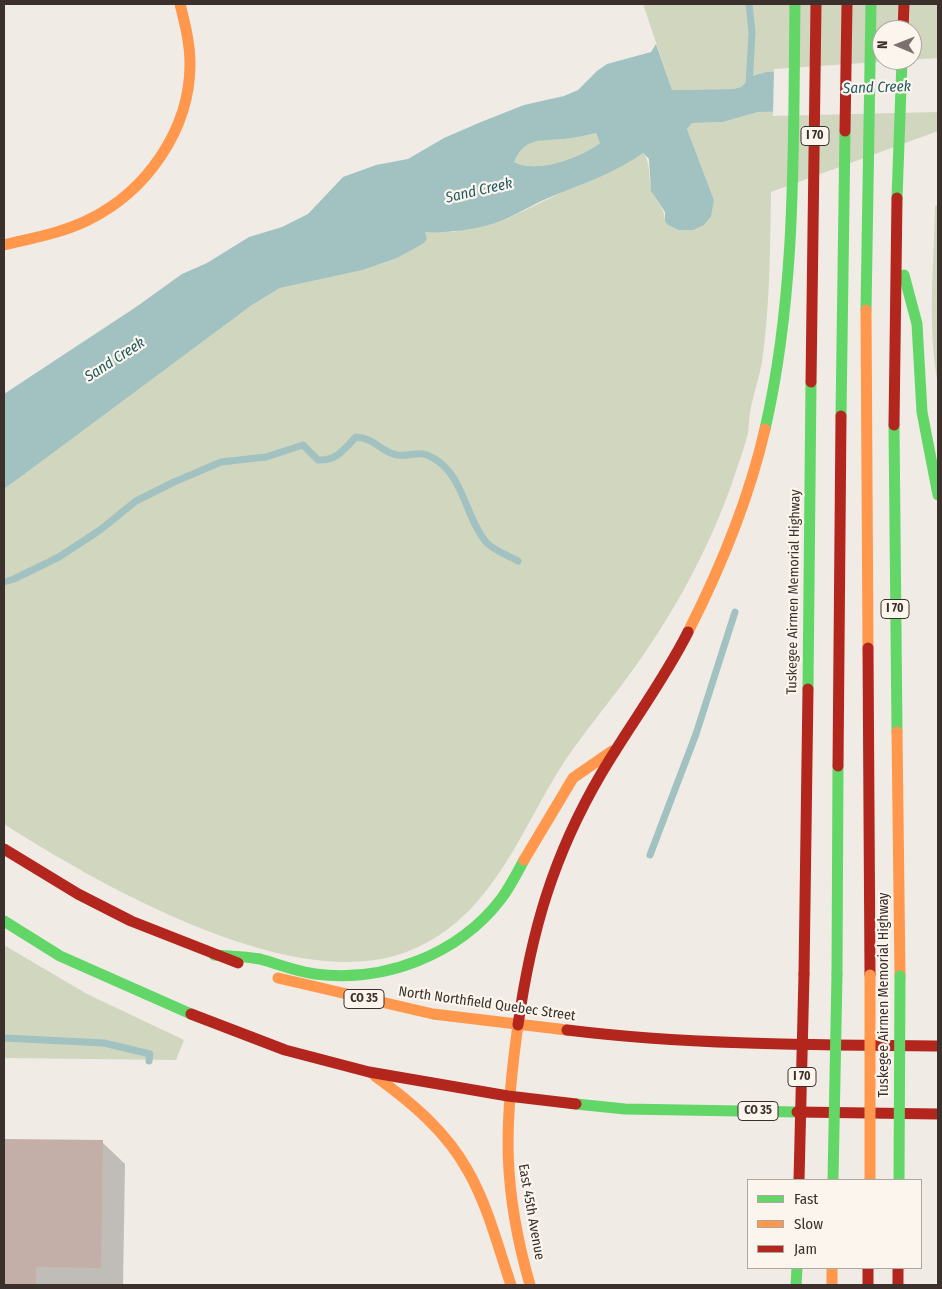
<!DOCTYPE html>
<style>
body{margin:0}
#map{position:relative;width:942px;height:1289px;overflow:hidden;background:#f0ebe5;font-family:"Fira Sans Condensed",sans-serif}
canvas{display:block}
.frame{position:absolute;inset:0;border:5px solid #3b302b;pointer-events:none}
.legend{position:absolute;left:747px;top:1179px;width:175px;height:90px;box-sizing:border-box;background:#fbf5ee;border:1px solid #aea6a0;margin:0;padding:6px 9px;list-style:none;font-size:15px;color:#3b302b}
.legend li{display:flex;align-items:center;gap:10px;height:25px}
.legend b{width:25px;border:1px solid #aea6a0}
.north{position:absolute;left:872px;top:20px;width:50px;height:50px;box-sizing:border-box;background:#fbf5ee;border:1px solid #aea6a0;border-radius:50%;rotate:271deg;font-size:14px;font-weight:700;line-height:20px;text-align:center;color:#3b302b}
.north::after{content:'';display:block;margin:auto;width:18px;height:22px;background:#7a716c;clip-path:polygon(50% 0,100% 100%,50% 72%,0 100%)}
</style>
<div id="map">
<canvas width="942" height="1289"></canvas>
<div class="frame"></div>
<ul class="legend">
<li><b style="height:6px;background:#63d668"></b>Fast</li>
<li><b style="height:6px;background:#ff974d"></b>Slow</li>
<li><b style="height:6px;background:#b3261e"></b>Jam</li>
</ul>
<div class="north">N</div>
</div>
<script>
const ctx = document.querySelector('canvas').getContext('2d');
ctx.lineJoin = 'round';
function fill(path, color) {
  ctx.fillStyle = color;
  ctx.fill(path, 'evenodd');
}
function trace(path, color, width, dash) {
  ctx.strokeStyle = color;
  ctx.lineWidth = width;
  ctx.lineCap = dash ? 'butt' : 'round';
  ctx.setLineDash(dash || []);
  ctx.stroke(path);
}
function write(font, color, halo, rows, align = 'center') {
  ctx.font = font + ' "Fira Sans Condensed",sans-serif';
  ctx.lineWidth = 4.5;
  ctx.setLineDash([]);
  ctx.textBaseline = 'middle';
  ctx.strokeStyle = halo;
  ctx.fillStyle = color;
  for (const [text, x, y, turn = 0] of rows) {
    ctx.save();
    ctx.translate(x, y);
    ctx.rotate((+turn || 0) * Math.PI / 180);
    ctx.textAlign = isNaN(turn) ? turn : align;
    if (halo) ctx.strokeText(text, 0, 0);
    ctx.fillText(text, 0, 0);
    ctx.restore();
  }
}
fill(new Path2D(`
 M 643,4 L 938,4 L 938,60 L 766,72 L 752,76 L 741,87 L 733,89 L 672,90 ZM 882,30 L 912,30 L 912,60 L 882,60 Z
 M 938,109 L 938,131 L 771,192 C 770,249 770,306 762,362 C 759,378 754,392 751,407 C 749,416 749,425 748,433 C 745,446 740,459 736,471 C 714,539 678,606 637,664 C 612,700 583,732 559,770 C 515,842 485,930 394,956 C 280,988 98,884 4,824 L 4,489 L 36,464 L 252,305 L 280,288 L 363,270 L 397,258 L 424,232 L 453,232 L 507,219 L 643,153 C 651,163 648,175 651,188 C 654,201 665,206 665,221 L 712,207 L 714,200 L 687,129 L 692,123 L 723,122 L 758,112 Z
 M 596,133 L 600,143 C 580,158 537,174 514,162 C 525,137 540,140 564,139 C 575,138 586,135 596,133 Z
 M 938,205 L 938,384 C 927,328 934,263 935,206 Z
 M 4,945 L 87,994 L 184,1040 L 176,1060 L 4,1058 Z`), '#d1d6bf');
fill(new Path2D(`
 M 656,44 L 672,90 L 733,89 L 741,87 L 752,76 L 766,72 L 938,60 L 938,109 L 758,112 L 723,122 L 692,123 L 687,129 L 714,200 L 711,216 L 704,225 L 693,230 L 679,230 L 668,225 L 665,221 L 665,212 L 651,191 L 649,159 L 643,153 C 615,173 584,183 553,196 C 537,202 523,211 508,218 C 486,228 449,234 425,232 L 427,239 L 424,243 L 397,258 L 363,270 L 280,288 L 252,305 L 4,489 L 4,394 L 136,307 L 182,274 L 207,263 L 249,237 L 282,227 L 308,214 L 343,177 L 376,165 L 408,159 L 444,138 L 481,122 L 524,105 L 564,96 L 578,90 L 597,71 L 607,64 L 651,52 ZM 596,133 L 600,143 C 580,158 537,174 514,162 C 525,137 540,141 564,139 C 575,138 586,135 596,133 Z`), '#a1c2c1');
fill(new Path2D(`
 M 938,58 L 937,112 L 773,116 L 774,69 Z`), '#f0ebe5');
fill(new Path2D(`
 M 4,1140 L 102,1142 L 125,1164 L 123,1285 L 4,1285 Z`), '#0003');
trace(new Path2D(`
 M 749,4 L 752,32 L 749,86
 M 4,582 L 14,579 L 59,557 L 100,530 L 136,501 L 174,482 L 221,462 L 266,457 L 303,445 L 318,460 C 337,461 344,449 356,437 C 375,438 380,452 397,455 C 407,457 418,451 427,455 C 464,470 463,514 486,542 C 493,550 509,556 518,561
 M 650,855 L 696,734 L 735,612
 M 4,1038 L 104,1043 L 150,1054 L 149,1061`), '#a1c2c1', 7);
fill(new Path2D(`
 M 4,1139 L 103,1140 L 101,1268 L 36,1267 L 36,1285 L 4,1285 Z`), '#c3afa7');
trace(new Path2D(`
 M 897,198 L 902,60
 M 904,275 L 917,324 L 922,412 L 938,495
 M 866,310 L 871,4
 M 841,416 L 845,131
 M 894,425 L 897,732
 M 765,429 C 797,290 793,146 795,4
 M 808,689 L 811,382
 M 4,921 L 60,956 L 191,1014
 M 214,955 C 229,956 245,956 260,959 C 278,964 295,971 315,974 C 384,983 458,955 501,899 C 510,887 517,873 524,860
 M 837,974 L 838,766
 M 576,1104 L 625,1109 L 797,1112
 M 796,1285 L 797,1268`), '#63d668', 11);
trace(new Path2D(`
 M 4,245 C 32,238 62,233 88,220 C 146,192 190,130 190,64 C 190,43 185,24 180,4
 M 866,310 L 868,648
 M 688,632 C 721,567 749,499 765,429
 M 897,732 L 900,976
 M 524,860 L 573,778 L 612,751
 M 278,978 L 433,1014 L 567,1030
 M 518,1025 C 504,1124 502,1188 530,1285
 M 375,1076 C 411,1102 446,1131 468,1171 C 488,1206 498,1247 511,1285
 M 832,1268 L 832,1285`), '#ff974d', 11);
trace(new Path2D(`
 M 903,30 L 904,4
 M 845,131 L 847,4
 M 811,382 L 816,4
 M 894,425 L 897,198
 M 868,648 L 870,975
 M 838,766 L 841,416
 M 4,849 L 78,894 L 131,921 L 238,963
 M 804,974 L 808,689
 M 191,1014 L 285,1050 L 369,1072 L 508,1096 L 576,1104
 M 518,1025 C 531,932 553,856 601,774 C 629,726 663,682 688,632
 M 567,1030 C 690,1045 814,1045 938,1046
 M 797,1112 L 938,1114
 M 868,1268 L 868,1285
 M 898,1268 L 898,1285`), '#b3261e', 11);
trace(new Path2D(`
 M 833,1180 L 837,974
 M 899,1180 L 900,976`), '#63d668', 11);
trace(new Path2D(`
 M 870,975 L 870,1180`), '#ff974d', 11);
trace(new Path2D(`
 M 799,1180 L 804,974`), '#b3261e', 11);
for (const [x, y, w] of [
 [815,136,28],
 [895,609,28],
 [364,999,40],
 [802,1077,28],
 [758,1111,40]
]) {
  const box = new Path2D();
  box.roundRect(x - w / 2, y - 9.5, w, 19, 4);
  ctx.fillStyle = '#fbf5ee';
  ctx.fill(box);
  trace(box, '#3b302b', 1);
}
write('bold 12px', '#3b302b', null, [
 ["I 70",815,136],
 ["I 70",895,609],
 ["CO 35",364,999],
 ["I 70",802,1077],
 ["CO 35",758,1111]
]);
write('14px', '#3b302b', '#fbf5ee', [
 ["Tuskegee Airmen Memorial Highway",794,592,-89],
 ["Tuskegee Airmen Memorial Highway",884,995,-90],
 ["North Northfield Quebec Street",487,1004,8],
 ["East 45th Avenue",531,1212,80]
]);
write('italic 15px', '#1f5a5e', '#fbf5ee', [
 ["Sand Creek",877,88,-2],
 ["Sand Creek",479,191,-13],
 ["Sand Creek",115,360,-33]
]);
</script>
